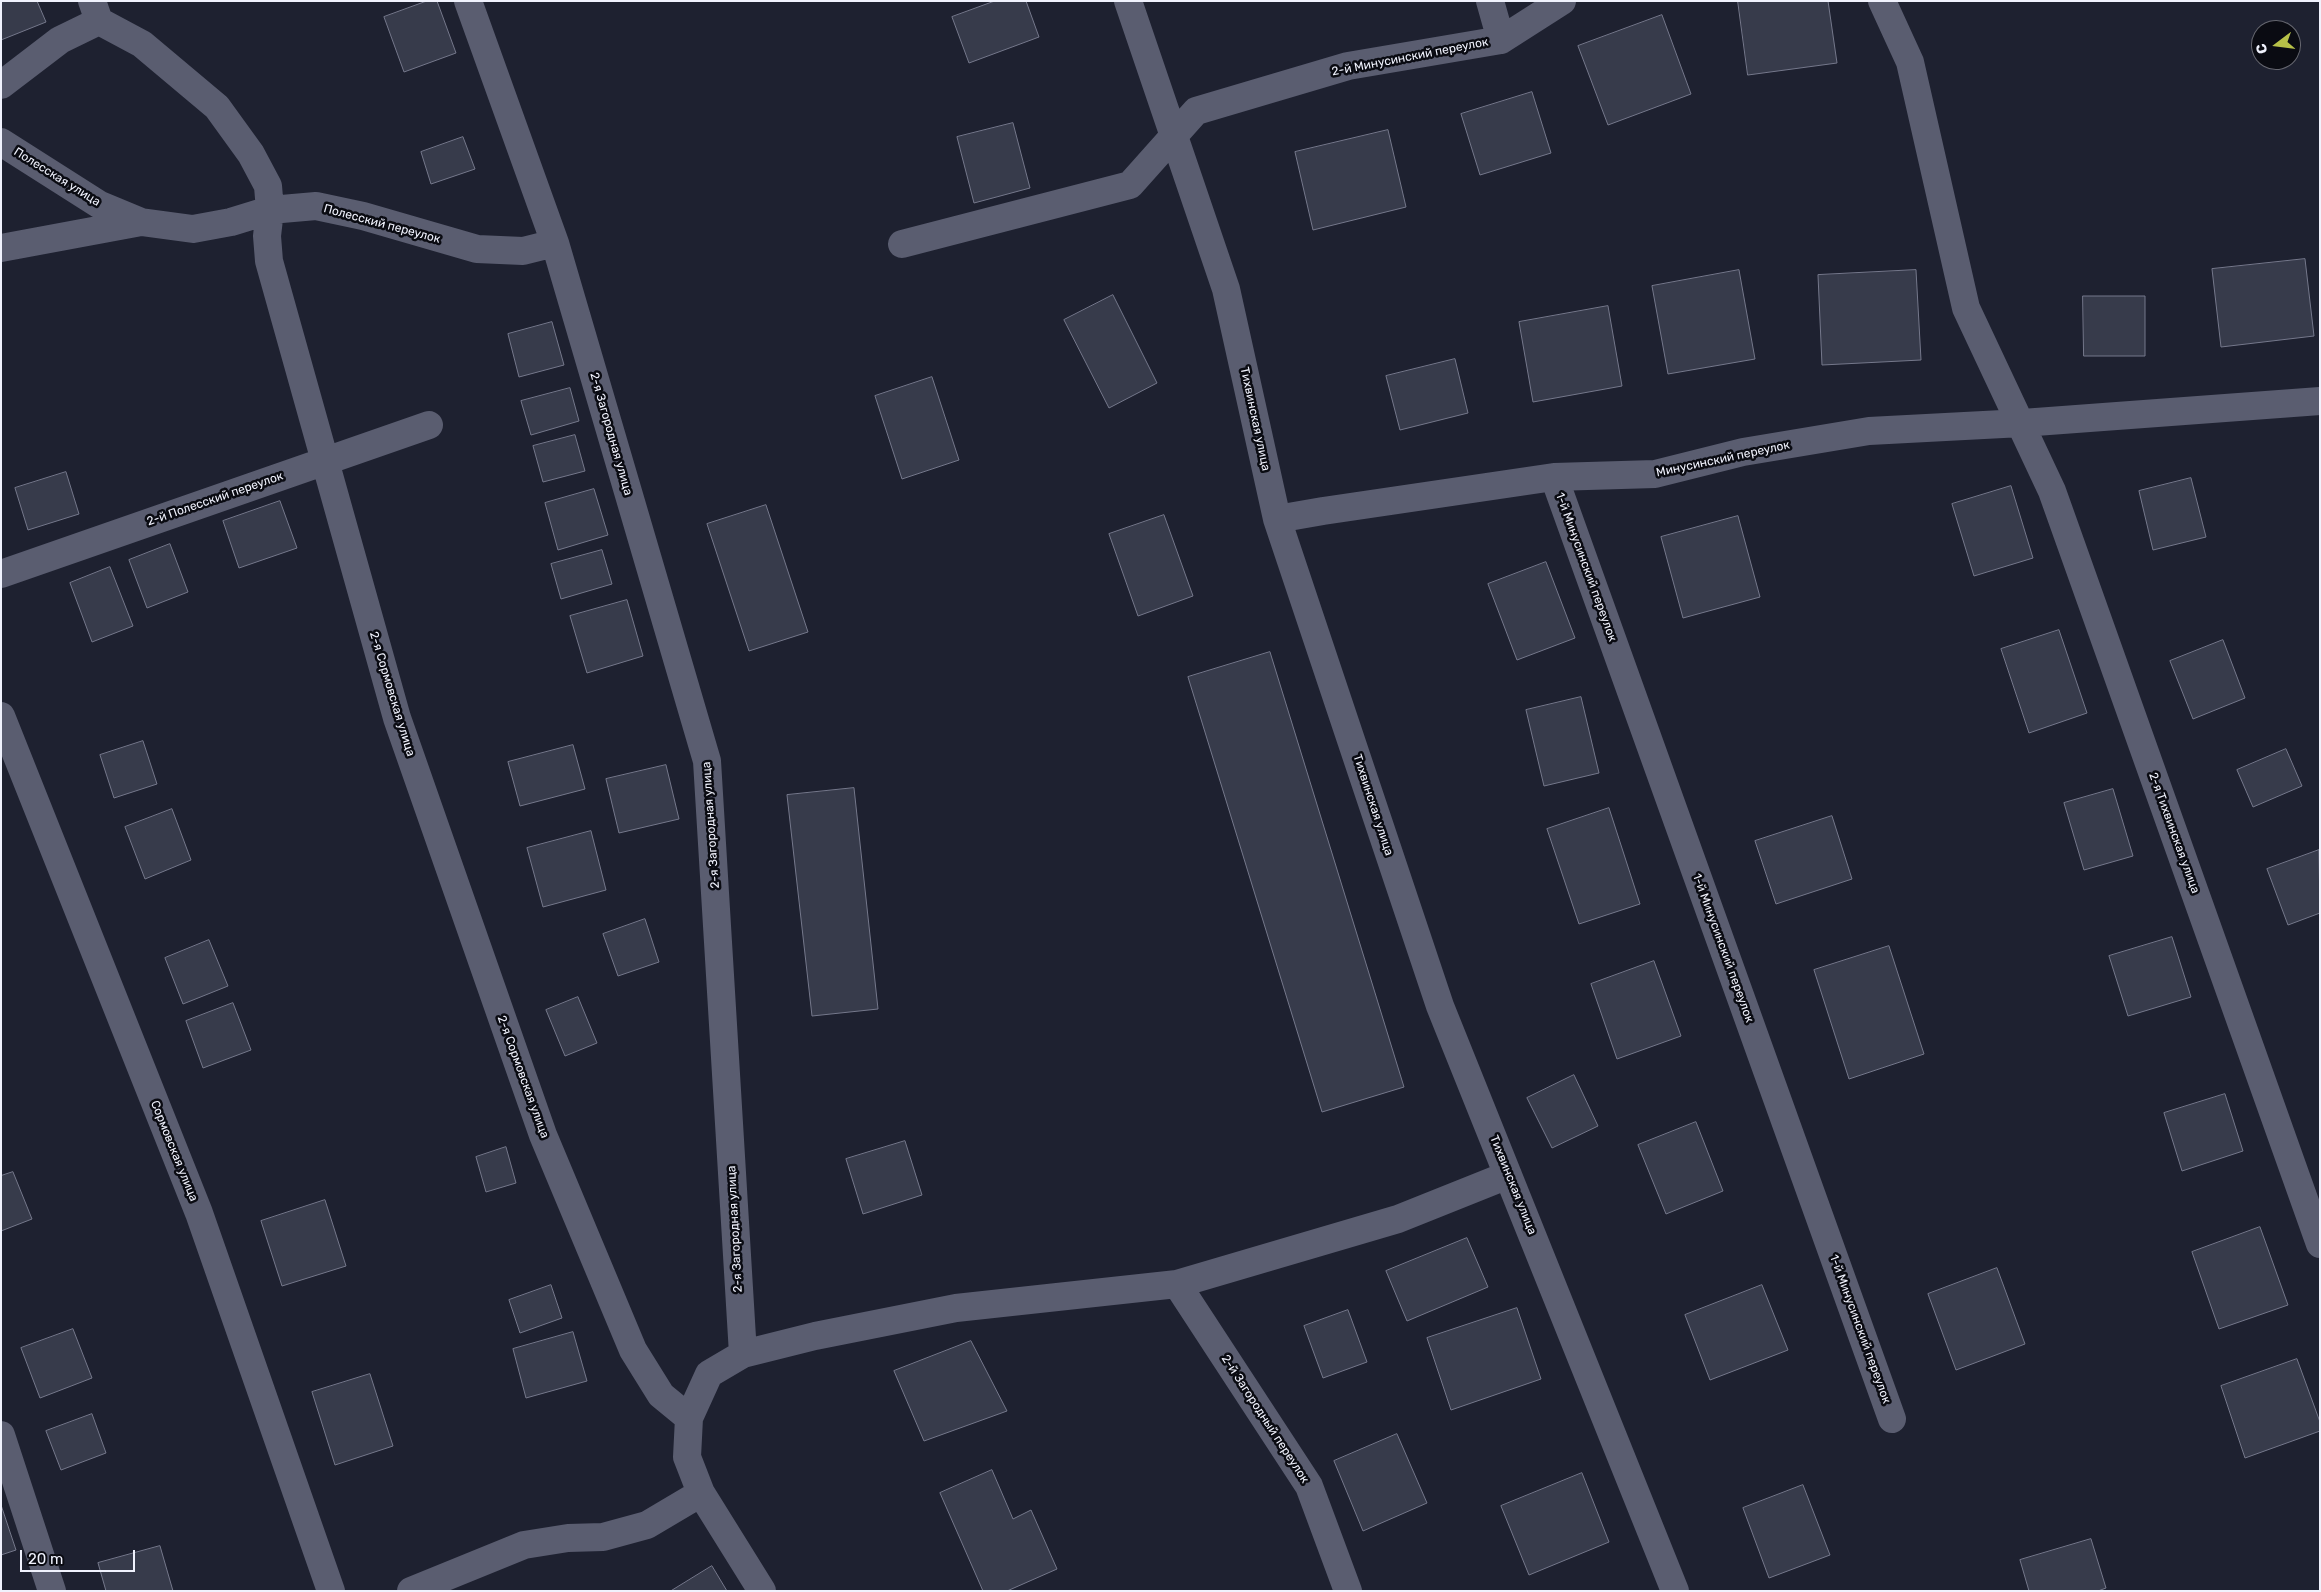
<!DOCTYPE html>
<meta charset="utf-8">
<style>
body{margin:0}
#map{position:relative;width:2321px;height:1592px;overflow:hidden;background:#1e2130;font-family:Rubik,sans-serif}
canvas{display:block}
.frame{position:absolute;inset:0;border:2px solid #f0f2fd;pointer-events:none}
.north{position:absolute;left:2251px;top:20px;width:50px;height:50px;box-sizing:border-box;background:#0a0b12;border:1px solid #666770;border-radius:50%;rotate:255deg;font-size:14px;font-weight:700;line-height:20px;text-align:center;color:#f0f2fd}
.north::after{content:'';display:block;margin:auto;width:18px;height:22px;background:#b7c148;clip-path:polygon(50% 0,100% 100%,50% 72%,0 100%)}
.scale{position:absolute;left:20px;top:1550px;width:115px;height:22px;box-sizing:border-box;border:2px solid #f0f2fd;border-top:0;padding-left:6px;font-size:15px;line-height:18px;white-space:nowrap;color:#f0f2fd;-webkit-text-stroke:4px #0a0b12;paint-order:stroke}
</style>
<div id="map">
<canvas width="2321" height="1592"></canvas>
<div class="frame"></div>
<div class="north">С</div>
<div class="scale">20 m</div>
</div>
<script>
const ctx = document.querySelector('canvas').getContext('2d');
ctx.lineJoin = 'round';
function fill(path, color) {
  ctx.fillStyle = color;
  ctx.fill(path, 'evenodd');
}
function trace(path, color, width, dash) {
  ctx.strokeStyle = color;
  ctx.lineWidth = width;
  ctx.lineCap = dash ? 'butt' : 'round';
  ctx.setLineDash(dash || []);
  ctx.stroke(path);
}
function write(font, color, halo, rows, align = 'center') {
  ctx.font = font + ' Rubik,sans-serif';
  ctx.lineWidth = 5;
  ctx.setLineDash([]);
  ctx.textBaseline = 'middle';
  ctx.strokeStyle = halo;
  ctx.fillStyle = color;
  for (const [text, x, y, turn = 0] of rows) {
    ctx.save();
    ctx.translate(x, y);
    ctx.rotate((+turn || 0) * Math.PI / 180);
    ctx.textAlign = isNaN(turn) ? turn : align;
    if (halo) ctx.strokeText(text, 0, 0);
    ctx.fillText(text, 0, 0);
    ctx.restore();
  }
}
const building = new Path2D(`
 M 1,1 L 37,1 L 46,22 L 1,40 Z
 M 427,1 L 437,1 L 456,53 L 404,72 L 384,17 Z
 M 995,1 L 1026,1 L 1039,37 L 969,63 L 952,17 Z
 M 1738,1 L 1828,1 L 1837,63 L 1748,75 Z
 M 1662,15 L 1691,94 L 1608,125 L 1578,46 Z
 M 1532,92 L 1551,153 L 1480,175 L 1461,114 Z
 M 1013,123 L 1030,188 L 974,203 L 957,137 Z
 M 1388,130 L 1406,207 L 1313,230 L 1295,152 Z
 M 463,137 L 475,169 L 431,184 L 421,152 Z
 M 2305,259 L 2314,336 L 2221,347 L 2212,269 Z
 M 1739,270 L 1755,359 L 1668,374 L 1652,286 Z
 M 1916,270 L 1921,360 L 1822,365 L 1818,275 Z
 M 1113,295 L 1157,383 L 1109,408 L 1064,320 Z
 M 2083,296 L 2145,296 L 2145,356 L 2084,356 Z
 M 1608,306 L 1622,386 L 1533,402 L 1519,322 Z
 M 552,322 L 564,365 L 519,377 L 508,334 Z
 M 1455,359 L 1468,413 L 1400,430 L 1386,376 Z
 M 932,377 L 959,460 L 902,479 L 875,396 Z
 M 570,388 L 579,421 L 531,435 L 521,401 Z
 M 575,435 L 585,471 L 543,482 L 533,446 Z
 M 66,472 L 79,514 L 28,530 L 15,488 Z
 M 2191,478 L 2206,537 L 2153,550 L 2139,491 Z
 M 2011,486 L 2033,558 L 1974,576 L 1952,504 Z
 M 594,489 L 608,535 L 558,550 L 545,503 Z
 M 280,501 L 297,548 L 239,568 L 223,521 Z
 M 766,505 L 808,632 L 749,651 L 707,524 Z
 M 1164,515 L 1193,596 L 1138,616 L 1109,534 Z
 M 1738,516 L 1760,597 L 1683,618 L 1661,537 Z
 M 170,544 L 188,592 L 147,608 L 129,560 Z
 M 602,550 L 612,584 L 561,599 L 551,564 Z
 M 1546,562 L 1575,638 L 1517,660 L 1488,584 Z
 M 110,567 L 133,626 L 92,642 L 70,583 Z
 M 627,600 L 643,656 L 587,673 L 570,616 Z
 M 2059,630 L 2087,713 L 2029,733 L 2001,649 Z
 M 2223,640 L 2245,698 L 2193,719 L 2170,661 Z
 M 1270,652 L 1404,1087 L 1322,1112 L 1188,677 Z
 M 1581,697 L 1599,773 L 1544,786 L 1526,710 Z
 M 143,741 L 157,784 L 114,798 L 100,755 Z
 M 573,745 L 585,789 L 520,806 L 508,762 Z
 M 2286,749 L 2302,786 L 2253,807 L 2237,770 Z
 M 666,765 L 679,819 L 619,833 L 606,779 Z
 M 854,788 L 878,1009 L 812,1016 L 787,795 Z
 M 2113,789 L 2133,856 L 2084,870 L 2064,803 Z
 M 1609,808 L 1640,904 L 1579,924 L 1547,829 Z
 M 172,809 L 191,860 L 145,879 L 125,827 Z
 M 1832,816 L 1852,879 L 1776,904 L 1755,841 Z
 M 591,831 L 606,890 L 543,907 L 527,848 Z
 M 2319,850 L 2320,913 L 2288,925 L 2267,869 Z
 M 645,919 L 659,962 L 618,976 L 603,934 Z
 M 2172,937 L 2191,997 L 2128,1016 L 2109,956 Z
 M 209,940 L 228,986 L 183,1004 L 165,958 Z
 M 1889,946 L 1924,1054 L 1849,1079 L 1814,970 Z
 M 1654,961 L 1681,1036 L 1617,1059 L 1591,984 Z
 M 578,997 L 597,1043 L 565,1056 L 546,1010 Z
 M 233,1003 L 251,1050 L 203,1068 L 186,1021 Z
 M 1574,1075 L 1598,1126 L 1552,1148 L 1527,1098 Z
 M 2225,1094 L 2243,1151 L 2182,1171 L 2164,1113 Z
 M 1696,1122 L 1723,1191 L 1666,1214 L 1638,1145 Z
 M 905,1141 L 922,1195 L 863,1214 L 846,1159 Z
 M 506,1147 L 516,1183 L 486,1192 L 476,1157 Z
 M 13,1172 L 32,1219 L 1,1231 L 1,1176 Z
 M 325,1200 L 346,1266 L 282,1286 L 261,1221 Z
 M 2260,1227 L 2288,1305 L 2219,1329 L 2192,1252 Z
 M 1467,1238 L 1488,1287 L 1407,1321 L 1386,1271 Z
 M 1997,1268 L 2025,1344 L 1956,1370 L 1928,1294 Z
 M 551,1285 L 562,1318 L 520,1333 L 509,1300 Z
 M 1762,1285 L 1788,1350 L 1710,1380 L 1685,1315 Z
 M 1517,1308 L 1541,1379 L 1451,1410 L 1427,1338 Z
 M 1348,1310 L 1367,1362 L 1323,1378 L 1304,1326 Z
 M 73,1329 L 92,1378 L 40,1398 L 21,1348 Z
 M 573,1332 L 587,1381 L 526,1398 L 513,1349 Z
 M 971,1341 L 1007,1411 L 924,1441 L 894,1371 Z
 M 2297,1359 L 2320,1422 L 2320,1431 L 2245,1458 L 2221,1386 Z
 M 370,1374 L 393,1446 L 335,1465 L 312,1392 Z
 M 92,1414 L 106,1453 L 61,1470 L 46,1431 Z
 M 1397,1434 L 1427,1503 L 1363,1531 L 1334,1461 Z
 M 992,1470 L 1013,1519 L 1031,1510 L 1057,1569 L 1007,1591 L 983,1591 L 940,1493 Z
 M 1582,1473 L 1609,1542 L 1529,1575 L 1501,1506 Z
 M 1803,1485 L 1830,1555 L 1769,1578 L 1743,1508 Z
 M 1,1505 L 16,1550 L 1,1555 Z
 M 2091,1539 L 2106,1588 L 2098,1591 L 2029,1591 L 2020,1560 Z
 M 160,1546 L 173,1591 L 106,1591 L 98,1563 Z
 M 712,1566 L 727,1591 L 671,1591 Z`);
fill(building, '#373b4b');
trace(building, '#75788b', 1);
trace(new Path2D(`
 M 92,1 L 99,21 L 142,44 L 217,107 L 251,154 L 268,186 L 270,210 L 267,236 L 269,261 L 397,718 L 543,1135 L 633,1350 L 661,1395 L 689,1418
 M 468,1 L 555,243 L 707,761 L 743,1354 L 709,1374 L 689,1418 L 687,1457 L 701,1493 L 762,1591
 M 1128,1 L 1226,289 L 1277,519 L 1440,1006 L 1675,1591
 M 1490,1 L 1501,40
 M 1882,1 L 1910,62 L 1966,308 L 2052,491 L 2320,1244
 M 1,85 L 60,40 L 99,21
 M 1,142 L 100,205 L 141,222
 M 902,244 L 1130,185 L 1196,111 L 1348,66 L 1501,40 L 1562,1
 M 1,248 L 141,222 L 193,229 L 231,222 L 270,210 L 316,206 L 363,216 L 477,249 L 523,251 L 555,243
 M 1554,477 L 1892,1419
 M 1277,519 L 1323,511 L 1554,477 L 1655,474 L 1743,452 L 1869,431 L 2022,423 L 2320,401
 M 1,574 L 429,425
 M 1,716 L 199,1213 L 331,1591
 M 1177,1284 L 1309,1486 L 1348,1591
 M 743,1354 L 815,1336 L 956,1308 L 1177,1284 L 1398,1219 L 1508,1175
 M 1,1435 L 52,1591
 M 411,1591 L 524,1545 L 568,1538 L 603,1537 L 647,1525 L 701,1493`), '#5a5d70', 28);
write('12px', '#f0f2fd', '#0a0b12', [
 ["2-й Минусинский переулок",1410,57,-11],
 ["Полесская улица",57,177,32],
 ["Полесский переулок",382,224,15],
 ["Тихвинская улица",1255,419,78],
 ["2-я Загородная улица",611,434,74],
 ["Минусинский переулок",1723,459,-12],
 ["2-й Полесский переулок",215,499,-19],
 ["1-й Минусинский переулок",1586,567,70],
 ["2-я Сормовская улица",392,694,73],
 ["Тихвинская улица",1373,805,72],
 ["2-я Загородная улица",711,825,-94],
 ["2-я Тихвинская улица",2174,833,70],
 ["1-й Минусинский переулок",1723,948,70],
 ["2-я Сормовская улица",523,1077,70],
 ["Сормовская улица",174,1151,68],
 ["Тихвинская улица",1513,1185,68],
 ["2-я Загородная улица",735,1229,-93],
 ["1-й Минусинский переулок",1860,1329,70],
 ["2-й Загородный переулок",1265,1419,57]
]);
</script>
